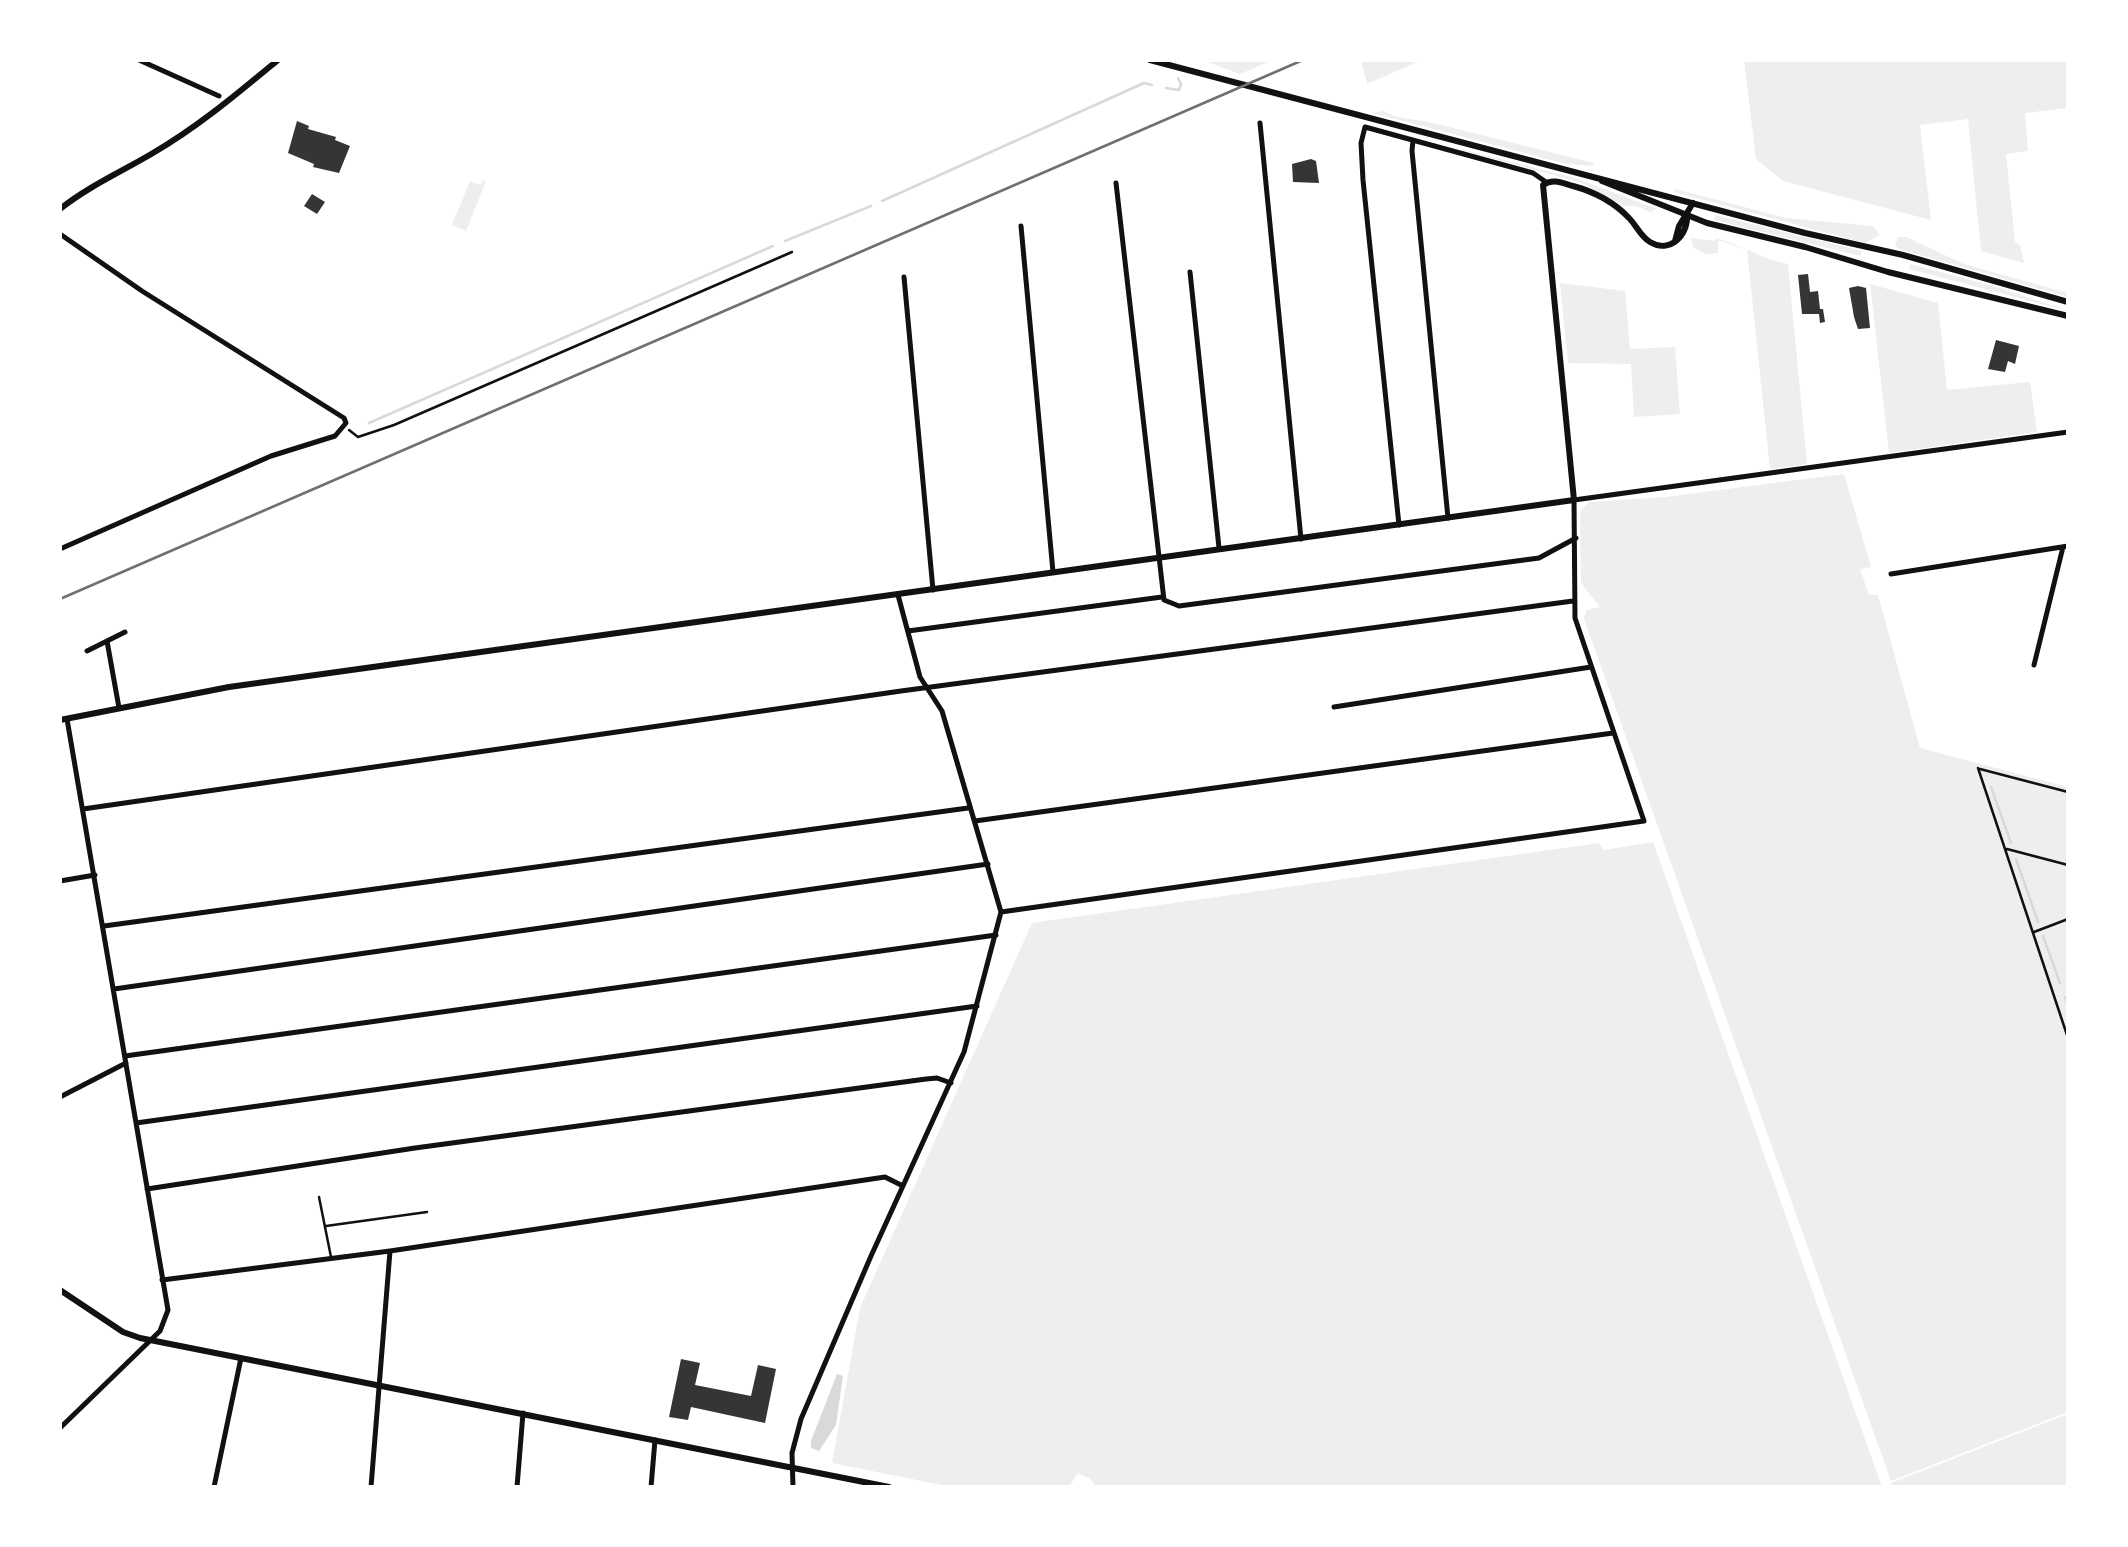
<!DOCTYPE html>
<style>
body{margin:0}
#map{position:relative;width:2128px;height:1547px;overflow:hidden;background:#fff;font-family:Mulish,sans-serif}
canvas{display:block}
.frame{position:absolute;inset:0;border:62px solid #fff;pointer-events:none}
</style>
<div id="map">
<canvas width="2128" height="1547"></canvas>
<div class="frame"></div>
</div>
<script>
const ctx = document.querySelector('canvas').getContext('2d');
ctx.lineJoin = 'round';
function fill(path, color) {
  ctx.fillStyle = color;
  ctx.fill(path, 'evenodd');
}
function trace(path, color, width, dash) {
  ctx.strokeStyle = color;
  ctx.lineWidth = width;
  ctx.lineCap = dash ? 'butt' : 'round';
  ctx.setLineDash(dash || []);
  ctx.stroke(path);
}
fill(new Path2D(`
 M 1202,60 L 1273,60 L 1240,74 Z
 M 1361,60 L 1422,60 L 1367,84 Z
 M 1744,60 L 2068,60 L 2068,108 L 2025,113 L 2028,151 L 2006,154 L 2015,242 L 2020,245 L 2024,263 L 1981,251 L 1968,119 L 1920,125 L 1931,220 L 1783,181 L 1756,159 Z
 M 1383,111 L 1397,117 L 1429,122 L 1594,163 L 1593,166 L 1566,164 L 1373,113 Z
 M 1441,144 L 1575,178 L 1657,209 L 1650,212 L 1636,206 L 1623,206 L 1585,184 Z
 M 483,180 L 486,181 L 466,231 L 452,225 L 470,181 L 480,185 Z
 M 1675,189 L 1786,218 L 1873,226 L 1880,235 L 1865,243 L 1674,192 Z
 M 1715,215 L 1862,251 L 1860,256 L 1714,220 Z
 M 1898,237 L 1906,237 L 1964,264 L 2068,293 L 2068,297 L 1899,249 L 1895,245 Z
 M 1691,238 L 1715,241 L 1716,238 C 1741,245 1762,259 1788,264 L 1807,464 L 1770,469 L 1747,250 L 1718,240 L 1718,253 L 1705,254 L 1693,247 Z
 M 1910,264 L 1997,287 L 2068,311 L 1909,269 Z
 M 1560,283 L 1625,291 L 1630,349 L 1675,347 L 1680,414 L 1634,417 L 1631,364 L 1568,363 Z
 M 1870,284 L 1938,303 L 1947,390 L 2030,382 L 2037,432 L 1889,453 Z
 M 1844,474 L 1871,567 L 1860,569 L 1869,595 L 1878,595 L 1920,748 L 2068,787 L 2068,1412 L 1891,1481 L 1584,619 L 1586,610 L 1600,607 L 1581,583 L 1580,511 L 1589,502 L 1665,497 Z
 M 1653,842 L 1882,1487 L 1095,1487 L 1091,1479 L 1078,1473 L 1069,1487 L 952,1487 L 832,1463 L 860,1308 L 1032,923 L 1599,843 L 1604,850 Z
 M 2068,1414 L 2068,1487 L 1893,1487 L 1891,1483 Z`), '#eee');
fill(new Path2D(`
 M 837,1374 L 843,1376 L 836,1425 L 819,1451 L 811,1448 L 811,1441 Z`), '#d9d9d9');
trace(new Path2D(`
 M 1166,88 L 1179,90 L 1181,84 L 1178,78
 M 882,201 L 1144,83 L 1152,85
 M 785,241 L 871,206
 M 369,423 L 773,246
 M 1991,787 L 2011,843
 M 2016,859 L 2038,922
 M 2043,936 L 2060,983
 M 2065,997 L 2068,1006`), '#d9d9d9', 2.5);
fill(new Path2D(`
 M 297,121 L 309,126 L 308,129 L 336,137 L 335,140 L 350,146 L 339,173 L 313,167 L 314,164 L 288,153 Z
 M 1311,159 L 1316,161 L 1319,183 L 1293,182 L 1292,164 Z
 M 312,194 L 325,202 L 317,214 L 304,206 Z
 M 1808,274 L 1810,292 L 1818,291 L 1820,309 L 1823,309 L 1825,322 L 1820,323 L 1819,314 L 1802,314 L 1798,275 Z
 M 1858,286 L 1866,288 L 1870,328 L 1858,329 L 1854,317 L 1849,288 Z
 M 1996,340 L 2019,346 L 2015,364 L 2008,361 L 2005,372 L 1988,369 Z
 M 681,1359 L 700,1363 L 695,1385 L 751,1396 L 758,1365 L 776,1369 L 765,1423 L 691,1407 L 688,1420 L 669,1417 Z`), '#353535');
trace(new Path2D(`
 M 349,430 L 358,437 L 394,425 L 792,252
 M 1978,768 L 2068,1038
 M 1980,769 L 2068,792
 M 2007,849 L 2068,865
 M 2034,932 L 2068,919`), '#111', 2.5);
trace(new Path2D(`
 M 319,1197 L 331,1257
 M 326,1226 L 427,1212`), '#111', 2.5);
trace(new Path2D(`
 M 139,60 L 219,96
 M 1260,123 L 1301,539
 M 1413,140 L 1412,151 L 1448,518
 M 1116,183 L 1164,600 L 1179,606 L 1539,558 L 1576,538
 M 1021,226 L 1053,572
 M 60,234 L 142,291 L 344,418 L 346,423 L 335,436 L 271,456 L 60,549
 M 1190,272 L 1219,548
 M 904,277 L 933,590
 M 1399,525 L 1363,180 L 1361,143 L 1365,127 L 1533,173 L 1546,182
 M 1891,574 L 2068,546
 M 908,631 L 1162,597
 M 107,641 L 125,632
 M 87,651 L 107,641 L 119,708
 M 2034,665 L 2063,547
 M 1334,707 L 1591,667
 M 83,809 L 901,691 L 1573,601
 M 975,821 L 1613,733
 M 60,881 L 95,875
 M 1001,912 L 1644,821 L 1575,618 L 1574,500 L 2068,432
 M 104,926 L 968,808
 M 114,989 L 988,864
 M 125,1056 L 996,935
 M 60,1097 L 126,1063
 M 136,1123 L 977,1006
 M 147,1189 L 415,1148 L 926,1079 L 937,1078 L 951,1083
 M 162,1280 L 390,1251 L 885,1177 L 903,1186
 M 60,1428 L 160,1331 L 168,1310 L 67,719
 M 214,1487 L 241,1358
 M 371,1487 L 390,1251
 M 517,1487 L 523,1413
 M 651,1487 L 655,1440
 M 793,1487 L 792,1453 L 801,1419 L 871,1256 L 964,1052 L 1001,912 L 942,711 L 920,677 L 898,595`), '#111', 5);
trace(new Path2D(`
 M 1675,241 L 1679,226 L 1693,203
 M 60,720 L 229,687 L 1574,500 L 1543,185 C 1553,178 1562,183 1573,186 C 1595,192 1613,201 1629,218 C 1636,225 1641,237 1650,242 C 1670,254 1688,235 1687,216
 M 60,1290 L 123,1332 L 140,1338 L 889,1487`), '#111', 6);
trace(new Path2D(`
 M 1150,60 L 1805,233 L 1903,255 L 2068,302
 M 1602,181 L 1707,223 L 1805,247 L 1888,272 L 2068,316
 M 60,209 C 89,186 121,172 153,153 C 198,127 238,93 278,60`), '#111', 6);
trace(new Path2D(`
 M 60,599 L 1303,60`), '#707070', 2.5);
</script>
